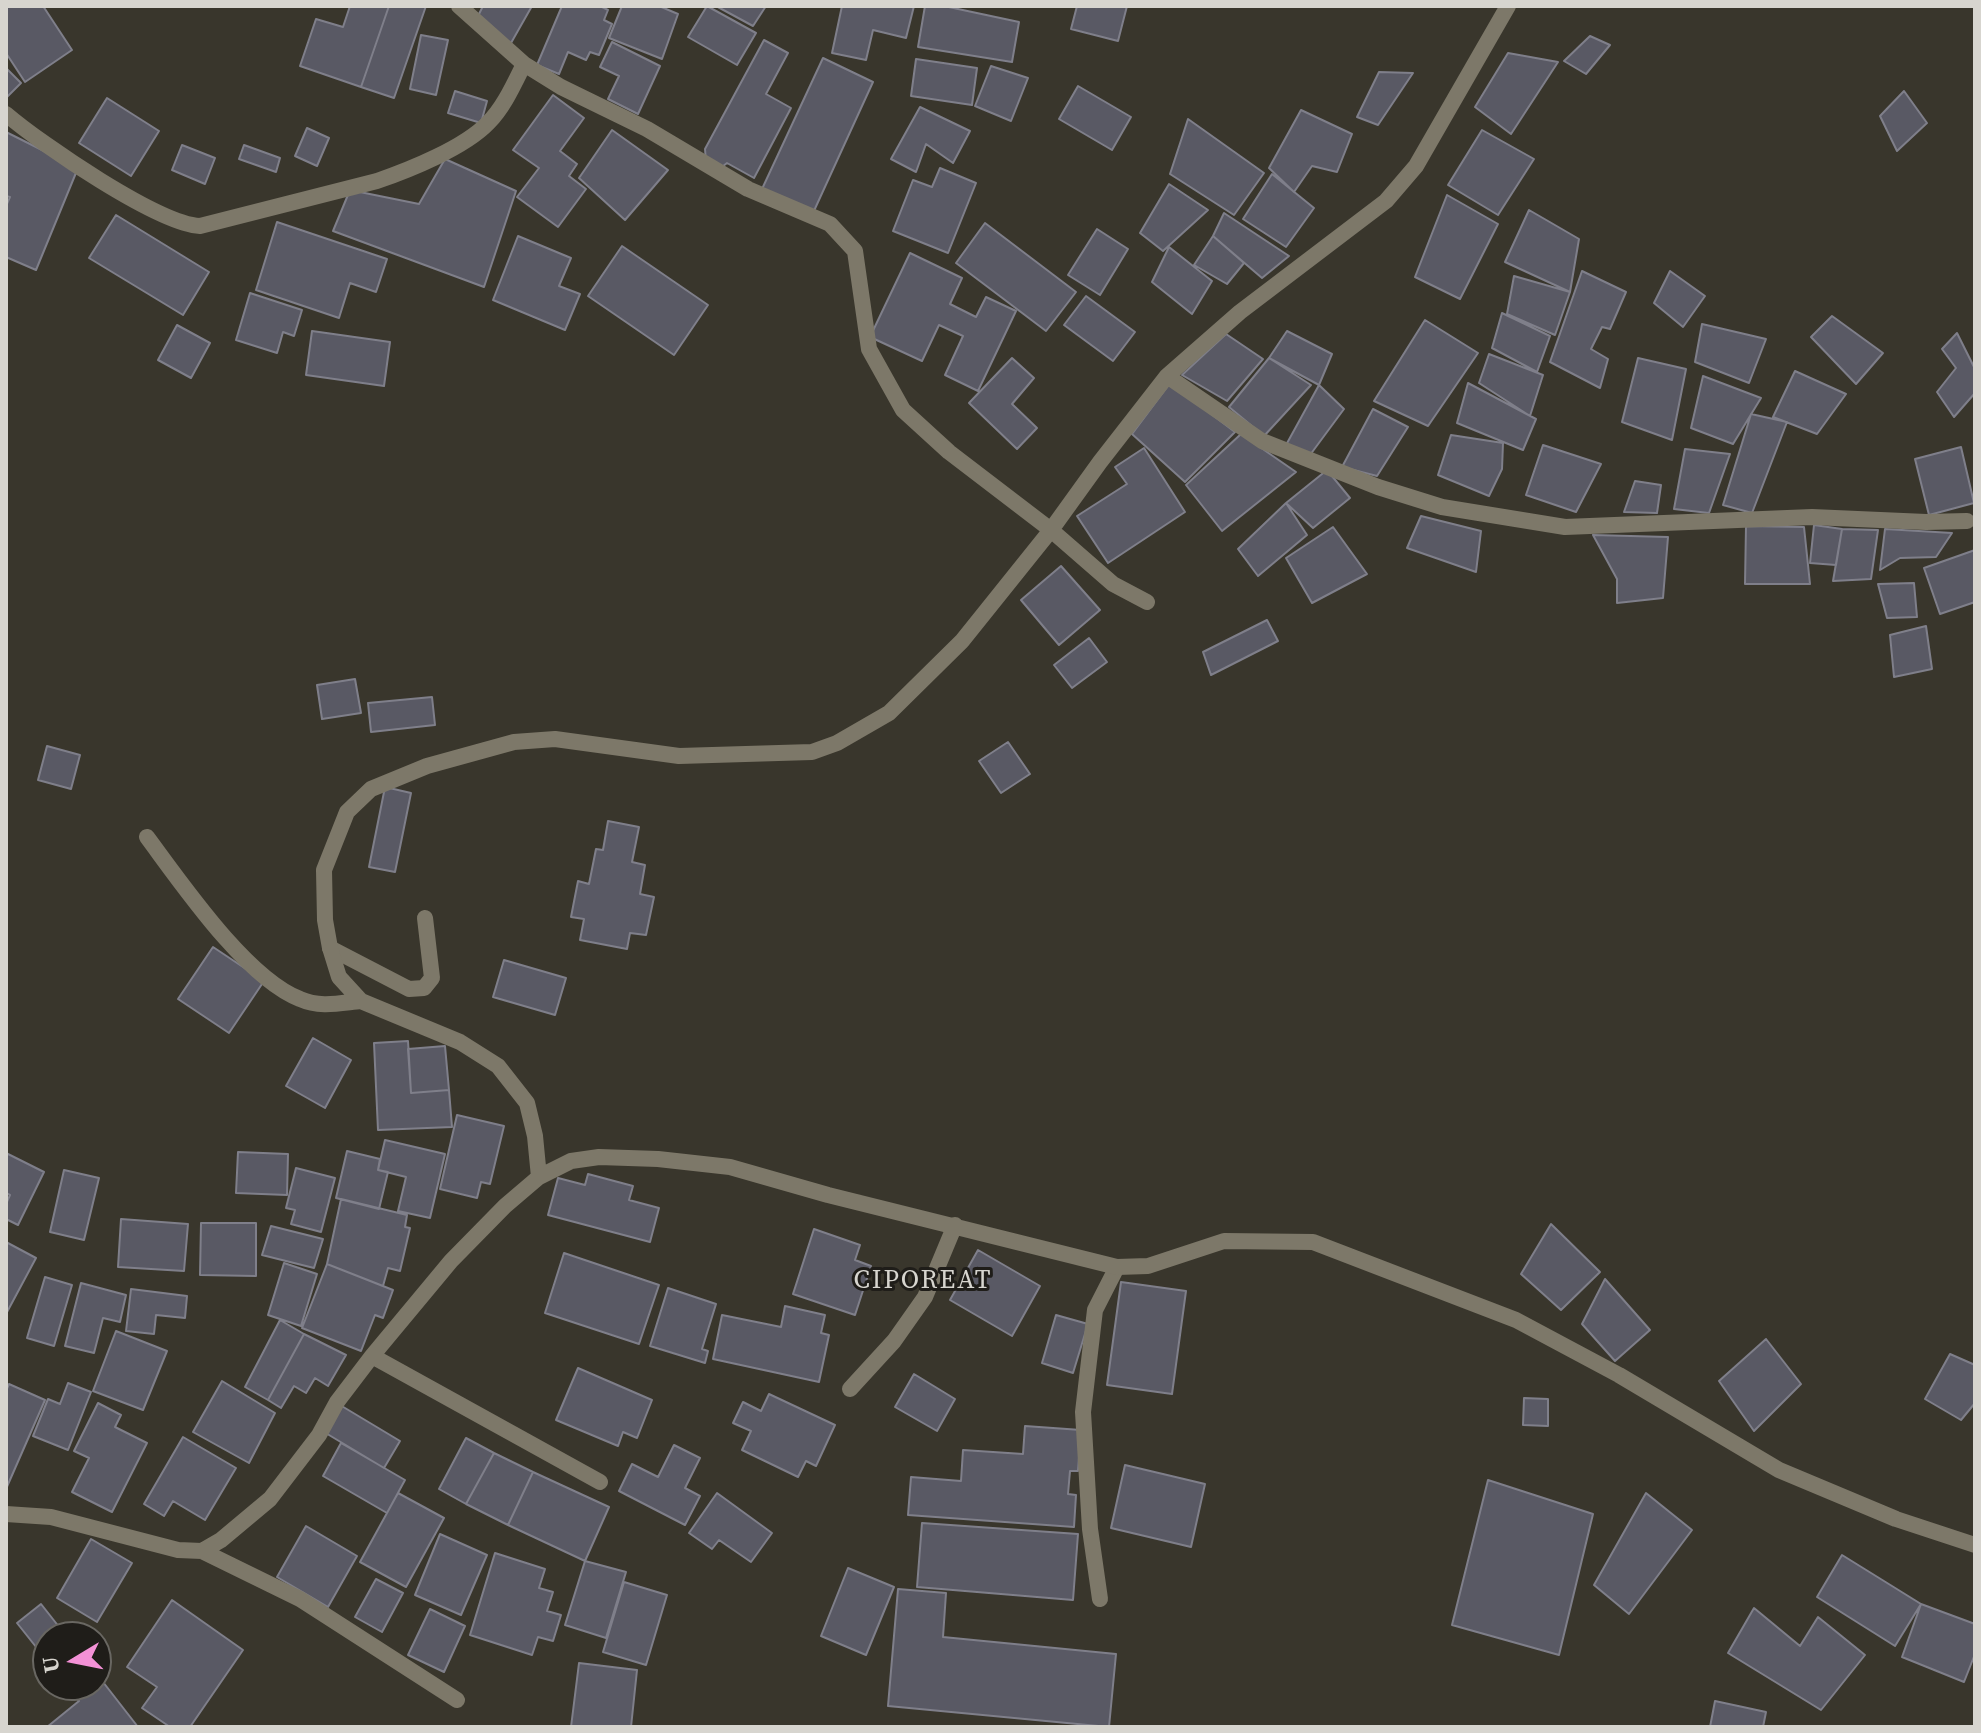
<!DOCTYPE html>
<style>
body{margin:0}
#map{position:relative;width:1981px;height:1733px;overflow:hidden;background:#39362c;font-family:"Source Serif 4",serif}
canvas{display:block}
.frame{position:absolute;inset:0;border:8px solid #d7d5cf;pointer-events:none}
.north{position:absolute;left:32px;top:1621px;width:80px;height:80px;box-sizing:border-box;background:#1f1d19;border:2px solid #696762;border-radius:50%;rotate:260deg;font-size:22px;font-weight:700;line-height:32px;text-align:center;color:#d7d5cf}
.north::after{content:'';display:block;margin:auto;width:28px;height:36px;background:#f391d6;clip-path:polygon(50% 0,100% 100%,50% 72%,0 100%)}
</style>
<div id="map">
<canvas width="1981" height="1733"></canvas>
<div class="frame"></div>
<div class="north">U</div>
</div>
<script>
const ctx = document.querySelector('canvas').getContext('2d');
ctx.lineJoin = 'round';
function fill(path, color) {
  ctx.fillStyle = color;
  ctx.fill(path, 'evenodd');
}
function trace(path, color, width, dash) {
  ctx.strokeStyle = color;
  ctx.lineWidth = width;
  ctx.lineCap = dash ? 'butt' : 'round';
  ctx.setLineDash(dash || []);
  ctx.stroke(path);
}
function write(font, color, halo, rows, align = 'center') {
  ctx.font = font + ' "Source Serif 4",serif';
  ctx.lineWidth = 6;
  ctx.setLineDash([]);
  ctx.textBaseline = 'middle';
  ctx.strokeStyle = halo;
  ctx.fillStyle = color;
  for (const [text, x, y, turn = 0] of rows) {
    ctx.save();
    ctx.translate(x, y);
    ctx.rotate((+turn || 0) * Math.PI / 180);
    ctx.textAlign = isNaN(turn) ? turn : align;
    if (halo) ctx.strokeText(text, 0, 0);
    ctx.fillText(text, 0, 0);
    ctx.restore();
  }
}
const building = new Path2D(`
 M 6,6 L 43,6 L 72,50 L 25,82 L 6,53 Z
 M 350,6 L 389,6 L 361,87 L 300,66 L 316,19 L 343,27 Z
 M 389,6 L 426,6 L 394,98 L 361,87 Z
 M 483,6 L 532,6 L 511,43 L 476,20 Z
 M 562,6 L 600,6 L 608,10 L 604,20 L 612,24 L 599,55 L 590,52 L 586,60 L 568,52 L 559,74 L 537,65 Z
 M 622,6 L 659,6 L 678,14 L 662,59 L 609,38 Z
 M 707,6 L 756,33 L 737,65 L 688,37 Z
 M 716,6 L 766,6 L 753,26 Z
 M 842,6 L 914,6 L 906,38 L 873,30 L 866,60 L 832,53 Z
 M 925,6 L 944,6 L 1019,22 L 1012,62 L 918,47 Z
 M 1077,6 L 1127,6 L 1118,41 L 1071,29 Z
 M 421,35 L 448,40 L 436,95 L 410,89 Z
 M 1590,36 L 1610,45 L 1586,74 L 1564,61 Z
 M 764,40 L 788,53 L 766,94 L 791,108 L 754,178 L 727,163 L 718,170 L 706,162 L 705,149 Z
 M 612,42 L 660,66 L 638,114 L 608,99 L 619,76 L 600,67 Z
 M 1508,53 L 1558,62 L 1511,134 L 1475,107 Z
 M 823,58 L 873,82 L 813,213 L 762,189 Z
 M 916,59 L 977,68 L 972,105 L 911,96 Z
 M 991,66 L 1028,78 L 1011,121 L 975,106 Z
 M 6,68 L 21,83 L 6,98 Z
 M 1379,72 L 1413,73 L 1378,125 L 1357,117 Z
 M 1078,86 L 1131,117 L 1112,150 L 1059,119 Z
 M 455,91 L 487,101 L 481,123 L 448,113 Z
 M 1904,91 L 1927,123 L 1897,151 L 1880,116 Z
 M 553,95 L 584,118 L 560,151 L 577,164 L 569,176 L 586,189 L 558,227 L 517,197 L 539,168 L 513,150 Z
 M 107,98 L 159,131 L 131,176 L 79,143 Z
 M 920,107 L 970,131 L 953,163 L 926,144 L 916,172 L 891,159 Z
 M 1301,110 L 1352,134 L 1337,172 L 1312,166 L 1294,192 L 1269,168 Z
 M 1188,119 L 1264,173 L 1234,215 L 1170,174 Z
 M 307,128 L 329,138 L 317,166 L 295,156 Z
 M 612,130 L 668,170 L 625,220 L 579,178 Z
 M 1482,130 L 1534,159 L 1498,215 L 1448,185 Z
 M 6,132 L 78,168 L 36,270 L 6,257 L 6,206 L 10,197 L 6,196 Z
 M 182,145 L 215,158 L 205,184 L 172,170 Z
 M 244,145 L 280,158 L 276,172 L 239,159 Z
 M 445,159 L 516,191 L 484,287 L 333,231 L 350,190 L 419,204 Z
 M 940,168 L 976,183 L 948,253 L 893,231 L 913,180 L 932,187 Z
 M 1272,174 L 1314,208 L 1286,247 L 1243,219 Z
 M 1169,184 L 1208,210 L 1163,251 L 1140,233 Z
 M 1447,195 L 1498,224 L 1460,299 L 1415,277 Z
 M 1529,210 L 1579,239 L 1570,292 L 1505,262 Z
 M 1224,213 L 1289,256 L 1262,278 L 1213,236 Z
 M 116,215 L 209,272 L 183,315 L 89,258 Z
 M 277,222 L 387,259 L 376,292 L 350,283 L 339,318 L 256,290 Z
 M 985,223 L 1076,292 L 1046,331 L 956,263 Z
 M 1097,229 L 1128,249 L 1100,295 L 1068,275 Z
 M 518,236 L 571,258 L 559,286 L 580,294 L 565,330 L 493,300 Z
 M 1213,236 L 1244,263 L 1227,284 L 1194,265 Z
 M 622,246 L 708,305 L 674,355 L 588,296 Z
 M 1169,247 L 1212,281 L 1192,314 L 1152,282 Z
 M 910,253 L 962,278 L 950,304 L 976,317 L 986,297 L 1016,311 L 978,391 L 945,375 L 963,336 L 939,325 L 922,361 L 870,337 Z
 M 1582,271 L 1626,292 L 1610,329 L 1602,327 L 1591,349 L 1608,359 L 1600,388 L 1550,362 Z
 M 1670,271 L 1705,296 L 1683,327 L 1654,303 Z
 M 1514,276 L 1570,292 L 1555,335 L 1507,314 Z
 M 250,293 L 302,310 L 294,336 L 283,332 L 277,353 L 236,340 Z
 M 1086,296 L 1135,332 L 1113,361 L 1064,325 Z
 M 1502,313 L 1550,336 L 1537,372 L 1492,348 Z
 M 1832,316 L 1883,353 L 1856,384 L 1811,337 Z
 M 1425,320 L 1478,353 L 1428,426 L 1374,401 Z
 M 1702,324 L 1766,339 L 1749,383 L 1695,362 Z
 M 177,325 L 210,343 L 191,378 L 158,360 Z
 M 312,331 L 390,342 L 384,386 L 306,375 Z
 M 1287,331 L 1332,354 L 1319,385 L 1269,358 Z
 M 1957,333 L 1975,369 L 1975,393 L 1954,417 L 1937,392 L 1956,368 L 1942,349 Z
 M 1226,334 L 1263,359 L 1227,401 L 1182,375 Z
 M 1489,354 L 1543,375 L 1530,416 L 1479,383 Z
 M 1012,358 L 1034,378 L 1012,404 L 1037,428 L 1017,449 L 969,403 Z
 M 1269,358 L 1311,385 L 1264,436 L 1229,407 Z
 M 1638,358 L 1686,369 L 1672,440 L 1622,422 Z
 M 1795,371 L 1846,394 L 1817,434 L 1773,417 Z
 M 1703,376 L 1761,398 L 1733,444 L 1691,428 Z
 M 1170,383 L 1235,432 L 1185,482 L 1132,434 Z
 M 1468,383 L 1536,419 L 1523,450 L 1457,423 Z
 M 1319,385 L 1344,409 L 1310,455 L 1286,445 Z
 M 1373,409 L 1408,427 L 1377,476 L 1342,467 Z
 M 1751,414 L 1787,422 L 1752,513 L 1723,505 Z
 M 1241,434 L 1296,472 L 1222,531 L 1186,485 Z
 M 1451,435 L 1503,443 L 1502,469 L 1489,496 L 1438,475 Z
 M 1543,445 L 1601,464 L 1576,512 L 1526,495 Z
 M 1961,447 L 1974,503 L 1929,515 L 1915,459 Z
 M 1144,448 L 1185,512 L 1108,563 L 1077,516 L 1127,484 L 1115,467 Z
 M 1685,449 L 1730,454 L 1709,513 L 1674,509 Z
 M 1327,470 L 1350,498 L 1313,528 L 1286,503 Z
 M 1635,481 L 1661,485 L 1657,513 L 1624,512 Z
 M 1286,503 L 1307,535 L 1258,576 L 1238,549 Z
 M 1421,516 L 1481,531 L 1476,572 L 1407,548 Z
 M 1814,525 L 1842,529 L 1836,565 L 1810,563 Z
 M 1746,526 L 1804,527 L 1810,584 L 1745,584 Z
 M 1333,527 L 1367,574 L 1312,603 L 1286,558 Z
 M 1842,529 L 1878,530 L 1871,579 L 1833,581 Z
 M 1885,529 L 1952,533 L 1936,557 L 1900,558 L 1880,570 Z
 M 1593,535 L 1668,537 L 1663,598 L 1617,603 L 1617,579 Z
 M 1975,550 L 1975,602 L 1940,614 L 1924,568 Z
 M 1061,566 L 1100,610 L 1059,645 L 1021,600 Z
 M 1914,583 L 1917,617 L 1887,618 L 1878,584 Z
 M 1267,620 L 1278,641 L 1211,675 L 1203,652 Z
 M 1926,626 L 1932,669 L 1894,677 L 1890,635 Z
 M 1089,638 L 1107,662 L 1072,688 L 1054,665 Z
 M 355,679 L 361,713 L 322,719 L 317,685 Z
 M 432,697 L 435,725 L 371,732 L 368,703 Z
 M 1008,742 L 1030,774 L 1001,793 L 979,761 Z
 M 47,746 L 80,755 L 71,789 L 38,780 Z
 M 385,787 L 411,793 L 395,872 L 369,867 Z
 M 608,821 L 639,827 L 632,862 L 645,865 L 640,894 L 654,897 L 646,935 L 630,933 L 627,949 L 580,940 L 584,919 L 571,917 L 578,881 L 589,884 L 596,849 L 603,850 Z
 M 213,947 L 264,981 L 229,1033 L 178,999 Z
 M 504,960 L 566,978 L 555,1015 L 493,997 Z
 M 313,1038 L 351,1060 L 325,1108 L 286,1086 Z
 M 408,1041 L 411,1093 L 449,1090 L 452,1127 L 378,1130 L 374,1043 Z
 M 445,1046 L 449,1090 L 411,1093 L 408,1049 Z
 M 457,1115 L 504,1126 L 490,1184 L 481,1182 L 477,1198 L 440,1189 Z
 M 385,1140 L 445,1154 L 430,1218 L 398,1211 L 406,1177 L 378,1170 Z
 M 347,1151 L 380,1159 L 378,1170 L 388,1172 L 379,1209 L 336,1198 Z
 M 238,1152 L 288,1154 L 287,1195 L 236,1193 Z
 M 6,1153 L 44,1172 L 18,1225 L 6,1219 L 6,1204 L 10,1195 L 6,1193 Z
 M 296,1168 L 335,1178 L 321,1232 L 291,1224 L 295,1210 L 286,1208 Z
 M 64,1170 L 99,1178 L 84,1240 L 50,1232 Z
 M 588,1174 L 633,1186 L 629,1200 L 659,1208 L 650,1242 L 548,1215 L 558,1178 L 585,1185 Z
 M 341,1199 L 407,1215 L 405,1227 L 410,1228 L 400,1271 L 388,1268 L 383,1286 L 327,1264 Z
 M 121,1219 L 188,1224 L 184,1271 L 118,1267 Z
 M 201,1223 L 256,1223 L 256,1276 L 200,1275 Z
 M 1551,1224 L 1600,1272 L 1561,1310 L 1521,1274 Z
 M 271,1226 L 323,1239 L 314,1268 L 262,1255 Z
 M 814,1229 L 860,1245 L 855,1260 L 871,1266 L 855,1315 L 793,1294 Z
 M 6,1242 L 36,1258 L 6,1314 Z
 M 978,1250 L 1040,1286 L 1012,1336 L 950,1300 Z
 M 564,1253 L 659,1285 L 639,1344 L 545,1313 Z
 M 284,1263 L 317,1274 L 301,1326 L 268,1315 Z
 M 327,1264 L 393,1290 L 383,1318 L 375,1315 L 361,1351 L 302,1328 Z
 M 45,1277 L 72,1285 L 54,1346 L 27,1338 Z
 M 1605,1279 L 1650,1330 L 1615,1361 L 1582,1324 Z
 M 1121,1282 L 1186,1291 L 1172,1394 L 1107,1385 Z
 M 81,1283 L 126,1295 L 120,1322 L 103,1318 L 94,1353 L 65,1346 Z
 M 668,1288 L 716,1304 L 702,1349 L 708,1351 L 705,1363 L 650,1346 Z
 M 131,1289 L 187,1296 L 185,1318 L 156,1315 L 154,1334 L 126,1331 Z
 M 785,1306 L 825,1315 L 821,1333 L 829,1335 L 819,1382 L 713,1359 L 722,1315 L 781,1327 Z
 M 1056,1315 L 1088,1324 L 1073,1373 L 1042,1363 Z
 M 280,1320 L 304,1334 L 268,1400 L 245,1387 Z
 M 116,1331 L 167,1351 L 143,1410 L 93,1391 Z
 M 304,1334 L 346,1355 L 328,1386 L 315,1378 L 306,1393 L 294,1386 L 281,1408 L 268,1400 Z
 M 1766,1339 L 1801,1384 L 1754,1431 L 1719,1381 Z
 M 1950,1354 L 1975,1365 L 1975,1403 L 1961,1420 L 1925,1399 Z
 M 578,1368 L 652,1400 L 637,1438 L 623,1432 L 618,1446 L 556,1420 Z
 M 914,1374 L 955,1399 L 937,1431 L 895,1407 Z
 M 222,1381 L 275,1413 L 249,1463 L 193,1432 Z
 M 68,1383 L 91,1392 L 68,1450 L 33,1436 L 48,1399 L 60,1404 Z
 M 9,1384 L 45,1400 L 6,1489 L 6,1391 Z
 M 769,1394 L 835,1425 L 816,1466 L 806,1461 L 798,1477 L 742,1450 L 751,1431 L 733,1423 L 743,1402 L 761,1411 Z
 M 1524,1398 L 1548,1399 L 1548,1426 L 1523,1425 Z
 M 98,1403 L 121,1415 L 115,1427 L 147,1443 L 112,1512 L 72,1492 L 89,1458 L 74,1451 Z
 M 340,1405 L 400,1441 L 384,1468 L 324,1432 Z
 M 1025,1426 L 1081,1430 L 1078,1471 L 1070,1471 L 1068,1494 L 1076,1495 L 1074,1527 L 908,1515 L 911,1477 L 961,1481 L 963,1450 L 1023,1454 Z
 M 183,1437 L 236,1468 L 205,1520 L 173,1501 L 164,1516 L 144,1504 Z
 M 466,1438 L 494,1453 L 466,1504 L 439,1489 Z
 M 341,1443 L 405,1480 L 387,1513 L 323,1476 Z
 M 674,1445 L 700,1458 L 685,1488 L 700,1496 L 685,1525 L 619,1491 L 632,1464 L 658,1477 Z
 M 494,1453 L 533,1472 L 508,1525 L 466,1504 Z
 M 1125,1465 L 1205,1484 L 1191,1547 L 1111,1528 Z
 M 533,1472 L 609,1507 L 585,1561 L 508,1525 Z
 M 1488,1480 L 1593,1514 L 1559,1655 L 1452,1625 Z
 M 398,1493 L 444,1518 L 406,1587 L 360,1562 Z
 M 717,1493 L 772,1533 L 751,1562 L 719,1540 L 712,1549 L 689,1533 Z
 M 1646,1493 L 1692,1530 L 1629,1614 L 1594,1585 Z
 M 922,1523 L 1078,1534 L 1073,1600 L 917,1587 Z
 M 306,1526 L 357,1556 L 328,1607 L 277,1577 Z
 M 440,1534 L 487,1555 L 461,1615 L 415,1595 Z
 M 91,1539 L 132,1563 L 97,1622 L 57,1598 Z
 M 495,1553 L 545,1569 L 539,1588 L 553,1592 L 547,1611 L 561,1615 L 553,1641 L 538,1637 L 532,1655 L 470,1635 Z
 M 1842,1555 L 1921,1604 L 1895,1646 L 1817,1597 Z
 M 585,1561 L 626,1572 L 606,1638 L 565,1625 Z
 M 848,1568 L 894,1587 L 866,1655 L 821,1636 Z
 M 376,1579 L 403,1593 L 382,1632 L 355,1617 Z
 M 624,1582 L 667,1595 L 646,1665 L 603,1652 Z
 M 898,1589 L 946,1593 L 943,1637 L 1116,1654 L 1109,1727 L 888,1706 Z
 M 172,1600 L 243,1650 L 190,1727 L 170,1727 L 142,1708 L 157,1687 L 127,1667 Z
 M 41,1604 L 67,1637 L 48,1637 L 48,1662 L 17,1623 Z
 M 1921,1604 L 1975,1624 L 1975,1654 L 1964,1682 L 1902,1657 Z
 M 1754,1608 L 1800,1646 L 1818,1617 L 1865,1655 L 1821,1710 L 1728,1653 Z
 M 430,1609 L 465,1626 L 444,1672 L 408,1655 Z
 M 579,1663 L 637,1670 L 631,1727 L 571,1727 Z
 M 96,1673 L 138,1727 L 47,1727 L 79,1701 L 66,1685 L 96,1685 Z
 M 1715,1701 L 1766,1712 L 1763,1727 L 1710,1727 Z`);
fill(building, '#595964');
trace(building, '#7f7f8a', 2);
trace(new Path2D(`
 M 330,948 L 409,989 L 424,988 L 432,978 L 425,918
 M 1100,1599 L 1090,1529 L 1083,1412 L 1095,1310 L 1117,1267`), '#7d7869', 16);
trace(new Path2D(`
 M 459,6 L 524,64 L 561,87 L 647,129 L 748,189 L 830,224 L 855,251 L 869,349 L 903,410 L 949,452 L 1051,530 L 1113,584 L 1147,602
 M 6,114 C 41,144 158,224 200,226 L 377,181 C 409,170 464,148 488,123 C 504,107 514,84 524,64
 M 1167,376 L 1262,441 L 1378,487 L 1442,507 L 1565,527 L 1812,517 L 1926,522 L 1967,521
 M 147,837 C 182,884 246,978 300,999 C 320,1008 340,1003 361,1001
 M 539,1177 L 535,1136 L 527,1103 L 498,1066 L 460,1042 L 361,1001 L 339,977 L 330,948 L 325,920 L 324,870 L 347,812 L 371,789 L 427,766 L 514,742 L 555,739 L 679,756 L 812,752 L 837,743 L 889,713 L 962,641 L 1051,530 L 1100,462 L 1167,376 L 1240,312 L 1386,201 L 1416,166 L 1508,6
 M 372,1356 L 600,1482
 M 850,1389 L 894,1341 L 925,1297 L 955,1225
 M 6,1514 L 51,1517 L 178,1550 L 202,1551 L 221,1540 L 270,1499 L 319,1435 L 337,1402 L 372,1356 L 451,1261 L 505,1206 L 539,1177 L 571,1161 L 599,1157 L 658,1159 L 730,1167 L 828,1195 L 1117,1267 L 1148,1266 L 1224,1241 L 1313,1242 L 1516,1320 L 1619,1375 L 1779,1470 L 1896,1519 L 1975,1545
 M 202,1551 L 300,1599 L 457,1700`), '#7d7869', 16);
ctx.letterSpacing = '2px';
write('26px', '#d7d5cf', '#1f1d19', [
 ["CIPOREAT",923,1281]
]);
ctx.letterSpacing = '0px';
</script>
